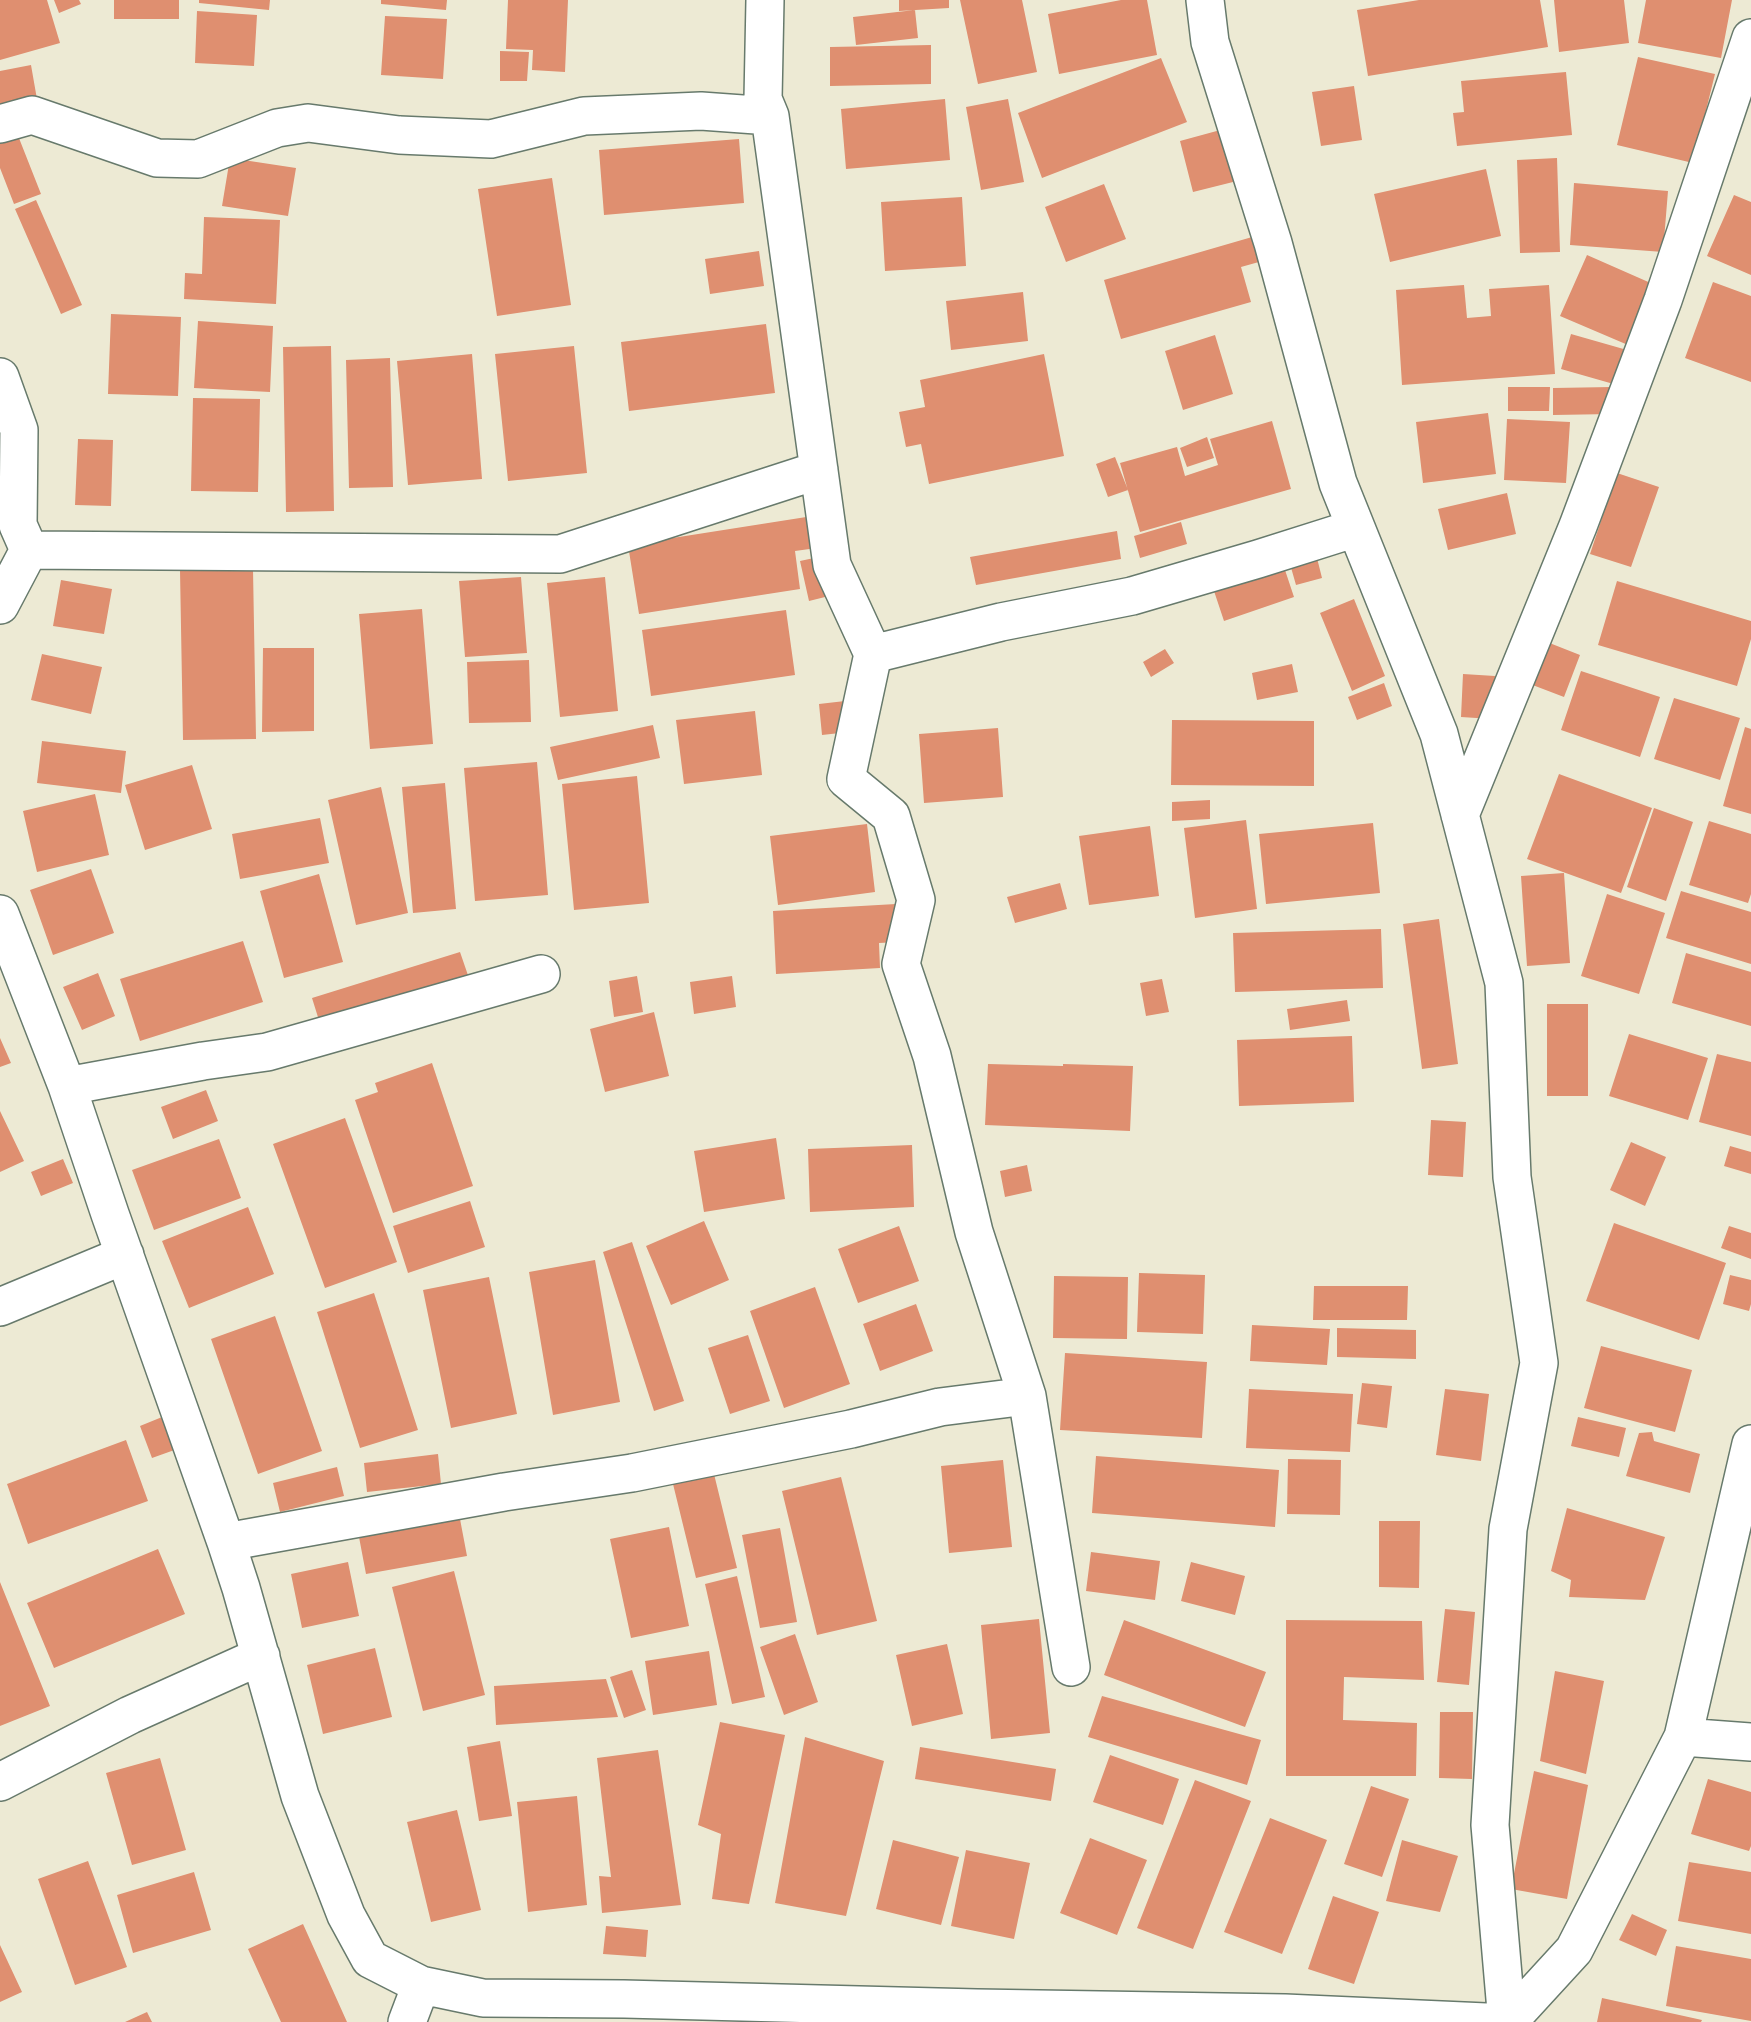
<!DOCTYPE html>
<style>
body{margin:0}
canvas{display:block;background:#edead4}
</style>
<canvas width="1751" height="2022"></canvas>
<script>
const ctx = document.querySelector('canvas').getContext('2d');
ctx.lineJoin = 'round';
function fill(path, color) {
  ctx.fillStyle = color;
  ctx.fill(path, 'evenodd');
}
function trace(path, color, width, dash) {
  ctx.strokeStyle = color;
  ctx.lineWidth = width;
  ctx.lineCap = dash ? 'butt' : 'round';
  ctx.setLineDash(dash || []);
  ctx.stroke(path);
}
fill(new Path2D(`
 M 0,0 L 47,0 L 60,43 L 0,60 Z
 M 54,0 L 79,0 L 81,4 L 59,13 Z
 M 114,0 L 179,0 L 179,19 L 114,19 Z
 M 199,0 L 270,0 L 269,10 L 199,3 Z
 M 381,0 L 447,0 L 446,10 L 381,4 Z
 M 508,0 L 568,0 L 565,72 L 532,70 L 533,50 L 506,49 Z
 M 899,0 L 949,0 L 949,8 L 899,11 Z
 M 960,0 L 1022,0 L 1037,72 L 978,84 Z
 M 1121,0 L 1147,0 L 1157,55 L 1059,74 L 1048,14 Z
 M 1419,0 L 1540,0 L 1548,47 L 1368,76 L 1357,10 Z
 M 1554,0 L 1624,0 L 1629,43 L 1559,52 Z
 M 1646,0 L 1732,0 L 1721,58 L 1638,43 Z
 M 915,10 L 918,38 L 856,45 L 853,17 Z
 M 197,11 L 257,15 L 254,66 L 195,63 Z
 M 385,16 L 447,19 L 443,79 L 381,75 Z
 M 931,45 L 931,84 L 830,86 L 830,47 Z
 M 500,51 L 529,52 L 527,81 L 500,81 Z
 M 1638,57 L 1715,74 L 1693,163 L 1617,145 Z
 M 1161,58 L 1187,122 L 1042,178 L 1018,113 Z
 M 31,65 L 38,105 L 0,113 L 0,71 Z
 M 1566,72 L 1572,135 L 1457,146 L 1453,113 L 1464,112 L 1461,81 Z
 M 1354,86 L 1362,140 L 1321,146 L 1312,92 Z
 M 945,99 L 950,160 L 846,169 L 841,109 Z
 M 1008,99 L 1024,182 L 981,190 L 966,107 Z
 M 15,128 L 41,194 L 14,204 L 0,168 L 0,134 Z
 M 1224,129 L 1237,181 L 1193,192 L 1180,141 Z
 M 739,139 L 744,203 L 604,215 L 599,150 Z
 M 230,158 L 296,168 L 288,216 L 222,206 Z
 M 1557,158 L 1560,252 L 1520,253 L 1517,160 Z
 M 1486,169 L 1501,236 L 1390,262 L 1374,194 Z
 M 552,178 L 571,305 L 497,316 L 478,189 Z
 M 1574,183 L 1668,191 L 1663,252 L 1570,245 Z
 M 1104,184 L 1126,239 L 1066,262 L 1045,207 Z
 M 1734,195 L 1751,202 L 1751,275 L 1707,256 Z
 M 962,197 L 966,266 L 885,271 L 881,202 Z
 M 36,200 L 82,305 L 61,314 L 15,209 Z
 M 204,217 L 280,220 L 276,304 L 184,299 L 185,273 L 202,274 Z
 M 1259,235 L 1266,260 L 1241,267 L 1251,302 L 1121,339 L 1104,280 Z
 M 759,251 L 764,286 L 710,294 L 705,259 Z
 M 1587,255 L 1662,288 L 1635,348 L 1560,316 Z
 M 1713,282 L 1751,296 L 1751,382 L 1685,358 Z
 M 1464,285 L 1467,318 L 1491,316 L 1489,289 L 1549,285 L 1555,374 L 1402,385 L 1396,290 Z
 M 1023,292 L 1028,341 L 951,350 L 946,301 Z
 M 111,314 L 181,317 L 178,396 L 108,394 Z
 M 198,321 L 273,326 L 270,392 L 194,388 Z
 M 766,324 L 775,393 L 629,411 L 621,342 Z
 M 1571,334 L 1634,352 L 1624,387 L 1561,369 Z
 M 1215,335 L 1233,394 L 1183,410 L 1165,351 Z
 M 331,346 L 334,511 L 286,512 L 283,347 Z
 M 574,346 L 587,473 L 508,481 L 495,354 Z
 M 472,354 L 482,479 L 408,485 L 397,361 Z
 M 1044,354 L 1064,456 L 929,484 L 921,444 L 906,447 L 899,412 L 925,407 L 920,380 Z
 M 390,358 L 393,487 L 349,488 L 346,360 Z
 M 1508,387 L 1550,387 L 1549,411 L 1508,411 Z
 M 1612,387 L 1612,414 L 1553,415 L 1553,388 Z
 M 193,398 L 260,399 L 258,492 L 191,491 Z
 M 1488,413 L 1496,474 L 1423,483 L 1416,422 Z
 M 1507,419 L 1570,422 L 1566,483 L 1504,480 Z
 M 1272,421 L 1291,489 L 1140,532 L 1120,463 L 1177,447 L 1185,476 L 1218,465 L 1210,439 Z
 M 1207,437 L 1214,458 L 1187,467 L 1180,448 Z
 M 78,439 L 113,440 L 111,506 L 75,505 Z
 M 1115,457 L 1128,490 L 1108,497 L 1096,464 Z
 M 1617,473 L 1659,487 L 1631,567 L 1590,554 Z
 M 1507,493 L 1516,534 L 1448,550 L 1438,509 Z
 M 819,515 L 824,547 L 795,551 L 800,589 L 639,614 L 628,545 Z
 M 1181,522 L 1187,544 L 1140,558 L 1134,536 Z
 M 1117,531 L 1121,559 L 976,585 L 970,557 Z
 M 828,555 L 837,594 L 809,601 L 800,561 Z
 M 1317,558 L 1322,578 L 1296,585 L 1290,564 Z
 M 1284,567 L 1294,597 L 1224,621 L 1214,591 Z
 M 253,569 L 256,739 L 183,740 L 180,570 Z
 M 521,577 L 527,653 L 465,657 L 459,581 Z
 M 605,577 L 618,711 L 560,717 L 547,583 Z
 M 61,580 L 112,589 L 104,634 L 53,626 Z
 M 1617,581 L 1751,621 L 1751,639 L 1737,686 L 1598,645 Z
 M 1354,599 L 1385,676 L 1352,691 L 1320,613 Z
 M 422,609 L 433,744 L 370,749 L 359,614 Z
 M 786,610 L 795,675 L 651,696 L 642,630 Z
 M 1547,642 L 1580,655 L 1564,697 L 1530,684 Z
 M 263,648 L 314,648 L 314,731 L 262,732 Z
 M 1165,649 L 1174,663 L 1151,677 L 1143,662 Z
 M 42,654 L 102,667 L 91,714 L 31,700 Z
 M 529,660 L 531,722 L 469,723 L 467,662 Z
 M 1292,664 L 1298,692 L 1257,700 L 1252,673 Z
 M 1581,671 L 1660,697 L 1640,757 L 1561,730 Z
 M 1463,674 L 1495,676 L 1492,719 L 1461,717 Z
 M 1384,683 L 1392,706 L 1357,720 L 1348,697 Z
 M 1674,698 L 1740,718 L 1720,780 L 1654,759 Z
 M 845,701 L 849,732 L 822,735 L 819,704 Z
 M 755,711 L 762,775 L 684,784 L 676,720 Z
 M 1172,720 L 1314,721 L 1314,786 L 1171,785 Z
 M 653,725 L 660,758 L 558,780 L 550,747 Z
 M 1745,727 L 1751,729 L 1751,814 L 1723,806 Z
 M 998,728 L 1003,797 L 924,803 L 919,734 Z
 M 42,741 L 126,751 L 121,793 L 37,783 Z
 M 537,762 L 548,895 L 475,901 L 464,768 Z
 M 192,765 L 212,829 L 145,850 L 125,785 Z
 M 1559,774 L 1652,808 L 1621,893 L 1527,859 Z
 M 637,776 L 649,903 L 574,910 L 562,784 Z
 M 445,783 L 456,909 L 413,913 L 402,787 Z
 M 381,787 L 408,913 L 356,925 L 328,800 Z
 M 95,794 L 109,855 L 37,872 L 23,811 Z
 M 1210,800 L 1210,819 L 1172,821 L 1172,802 Z
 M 1654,808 L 1693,822 L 1666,901 L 1627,887 Z
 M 320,818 L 329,863 L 240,879 L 232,834 Z
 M 1246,820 L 1257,909 L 1195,918 L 1184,828 Z
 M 1709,821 L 1751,834 L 1751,894 L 1748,903 L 1689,885 Z
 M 1373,823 L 1380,893 L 1266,904 L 1259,834 Z
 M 867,824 L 875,892 L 778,905 L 770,836 Z
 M 1150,826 L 1159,896 L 1089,905 L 1079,836 Z
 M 91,869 L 114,933 L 53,955 L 30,890 Z
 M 1564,873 L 1570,963 L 1527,966 L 1521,876 Z
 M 319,874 L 343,962 L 284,978 L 260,891 Z
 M 1060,883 L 1067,909 L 1015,923 L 1007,897 Z
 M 1681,891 L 1751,912 L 1751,964 L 1666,938 Z
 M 1607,894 L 1665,913 L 1639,994 L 1581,976 Z
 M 896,904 L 898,942 L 879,943 L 880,968 L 776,974 L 773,911 Z
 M 1439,919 L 1458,1064 L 1422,1069 L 1403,924 Z
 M 1381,929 L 1383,988 L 1235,992 L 1233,933 Z
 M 243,941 L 263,1002 L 140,1041 L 120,979 Z
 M 460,952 L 471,984 L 322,1030 L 312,998 Z
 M 1686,953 L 1751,972 L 1751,1026 L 1672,1003 Z
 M 98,973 L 115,1016 L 82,1030 L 63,987 Z
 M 637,976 L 643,1012 L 614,1017 L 609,981 Z
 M 732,976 L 736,1007 L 694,1014 L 690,982 Z
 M 1162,979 L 1169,1012 L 1146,1016 L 1140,983 Z
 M 1347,1000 L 1350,1021 L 1290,1030 L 1287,1009 Z
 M 1547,1004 L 1588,1004 L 1588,1096 L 1547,1096 Z
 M 654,1012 L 669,1076 L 605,1092 L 590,1029 Z
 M 1629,1034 L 1708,1058 L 1688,1120 L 1609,1096 Z
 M 1352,1036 L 1354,1102 L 1239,1106 L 1237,1040 Z
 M 0,1038 L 11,1063 L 0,1067 Z
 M 1717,1054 L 1751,1062 L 1751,1136 L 1699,1122 Z
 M 432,1063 L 473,1186 L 393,1213 L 355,1100 L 378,1092 L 375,1083 Z
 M 988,1064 L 1063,1066 L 1063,1064 L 1133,1066 L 1130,1131 L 985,1125 Z
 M 206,1090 L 218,1121 L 173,1139 L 161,1107 Z
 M 0,1111 L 24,1161 L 0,1172 Z
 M 345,1118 L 397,1262 L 325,1288 L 273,1144 Z
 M 1431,1120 L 1466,1122 L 1463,1177 L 1428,1175 Z
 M 776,1138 L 785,1199 L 704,1212 L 694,1151 Z
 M 219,1139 L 241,1198 L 154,1230 L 132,1170 Z
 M 1631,1142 L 1666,1157 L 1645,1206 L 1610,1190 Z
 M 912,1145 L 914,1207 L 810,1212 L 808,1149 Z
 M 1730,1146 L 1751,1152 L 1751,1174 L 1724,1166 Z
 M 63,1159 L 73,1183 L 41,1196 L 31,1172 Z
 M 1027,1165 L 1032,1191 L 1005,1197 L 1000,1171 Z
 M 470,1201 L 485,1247 L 408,1273 L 393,1226 Z
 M 248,1207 L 274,1274 L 189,1308 L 162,1241 Z
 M 704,1221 L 729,1280 L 671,1305 L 646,1246 Z
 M 1614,1223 L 1726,1263 L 1699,1340 L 1586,1301 Z
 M 899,1226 L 919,1281 L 858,1303 L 838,1249 Z
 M 1729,1226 L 1751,1233 L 1751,1259 L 1721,1248 Z
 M 632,1242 L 684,1401 L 654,1411 L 603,1252 Z
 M 595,1260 L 620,1402 L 553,1415 L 529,1272 Z
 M 1139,1273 L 1205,1275 L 1203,1334 L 1137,1332 Z
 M 1730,1275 L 1751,1280 L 1751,1304 L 1749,1311 L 1723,1304 Z
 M 1054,1276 L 1128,1277 L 1127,1339 L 1053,1338 Z
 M 489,1277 L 517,1414 L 451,1428 L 423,1290 Z
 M 1314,1286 L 1408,1286 L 1407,1320 L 1313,1320 Z
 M 815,1287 L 850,1384 L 784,1408 L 750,1311 Z
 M 374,1293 L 418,1430 L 360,1448 L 317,1312 Z
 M 916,1304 L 933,1351 L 880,1371 L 863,1324 Z
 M 275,1316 L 322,1451 L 258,1474 L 211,1339 Z
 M 1252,1325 L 1330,1329 L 1327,1365 L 1250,1361 Z
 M 1337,1328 L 1416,1330 L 1416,1359 L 1337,1357 Z
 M 748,1335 L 770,1401 L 730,1414 L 708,1348 Z
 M 1601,1346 L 1692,1370 L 1675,1432 L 1584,1408 Z
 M 1065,1353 L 1207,1362 L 1202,1438 L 1060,1430 Z
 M 1362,1383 L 1392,1386 L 1387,1428 L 1357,1424 Z
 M 1249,1389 L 1353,1394 L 1350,1452 L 1246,1448 Z
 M 1445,1389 L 1489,1394 L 1481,1461 L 1436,1455 Z
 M 167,1415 L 180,1448 L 152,1458 L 140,1426 Z
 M 1578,1417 L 1626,1428 L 1619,1457 L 1571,1446 Z
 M 1652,1432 L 1654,1441 L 1700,1454 L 1690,1493 L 1626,1476 L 1639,1433 Z
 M 126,1440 L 148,1501 L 28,1544 L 7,1484 Z
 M 438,1454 L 441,1484 L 367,1492 L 364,1463 Z
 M 1096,1456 L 1279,1470 L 1275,1527 L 1092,1513 Z
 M 1288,1459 L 1341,1460 L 1340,1515 L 1287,1514 Z
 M 1003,1460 L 1012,1547 L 949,1553 L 941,1466 Z
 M 337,1467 L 344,1496 L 280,1512 L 273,1483 Z
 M 714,1474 L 737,1568 L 696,1578 L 673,1484 Z
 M 841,1477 L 877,1621 L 817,1635 L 782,1491 Z
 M 1567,1508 L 1665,1537 L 1645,1600 L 1569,1597 L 1571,1580 L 1551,1571 Z
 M 460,1519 L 467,1556 L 366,1574 L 359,1537 Z
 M 1379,1521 L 1420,1521 L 1419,1588 L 1379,1587 Z
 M 669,1527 L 689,1626 L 631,1638 L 610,1539 Z
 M 780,1528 L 797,1622 L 760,1628 L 742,1535 Z
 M 158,1549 L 185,1614 L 54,1668 L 27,1603 Z
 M 1091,1552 L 1160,1561 L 1155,1600 L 1086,1591 Z
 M 348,1562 L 359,1616 L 302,1628 L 291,1574 Z
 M 1191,1562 L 1245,1576 L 1235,1615 L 1181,1601 Z
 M 454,1571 L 485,1695 L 423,1711 L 392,1587 Z
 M 737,1576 L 765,1697 L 732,1704 L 705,1584 Z
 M 0,1582 L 50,1706 L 0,1726 Z
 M 1445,1609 L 1475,1612 L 1469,1685 L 1437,1682 Z
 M 1039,1619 L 1050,1733 L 991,1739 L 981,1625 Z
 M 1124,1620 L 1266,1672 L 1245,1727 L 1104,1675 Z
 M 1286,1620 L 1422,1621 L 1424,1680 L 1344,1677 L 1343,1720 L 1417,1723 L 1416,1776 L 1286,1776 Z
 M 795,1634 L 818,1702 L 784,1715 L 760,1647 Z
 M 947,1644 L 963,1714 L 912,1726 L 896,1655 Z
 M 375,1648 L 392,1717 L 323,1734 L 307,1665 Z
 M 709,1651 L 717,1705 L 653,1715 L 645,1661 Z
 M 632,1670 L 646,1710 L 624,1718 L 610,1677 Z
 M 1555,1671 L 1604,1681 L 1586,1774 L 1540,1761 Z
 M 606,1679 L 618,1717 L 496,1725 L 494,1686 Z
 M 1102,1696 L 1261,1740 L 1247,1785 L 1088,1737 Z
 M 1440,1712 L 1473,1712 L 1472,1779 L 1439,1778 Z
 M 720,1722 L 785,1735 L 749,1904 L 712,1899 L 721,1834 L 698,1825 Z
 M 805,1737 L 884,1761 L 846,1916 L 775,1903 Z
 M 500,1741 L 512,1816 L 479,1821 L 467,1747 Z
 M 920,1747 L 1056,1769 L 1051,1801 L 915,1779 Z
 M 658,1750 L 681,1905 L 602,1913 L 599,1876 L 611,1877 L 597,1758 Z
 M 1110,1755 L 1179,1779 L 1163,1825 L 1093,1802 Z
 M 160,1758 L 186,1850 L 132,1865 L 106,1773 Z
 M 1534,1771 L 1588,1785 L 1567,1899 L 1511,1889 Z
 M 1708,1779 L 1751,1792 L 1751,1846 L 1749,1851 L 1691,1834 Z
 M 1195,1780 L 1251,1801 L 1193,1949 L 1137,1928 Z
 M 1371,1786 L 1409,1799 L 1382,1877 L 1344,1864 Z
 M 577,1796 L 587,1905 L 528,1912 L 517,1802 Z
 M 457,1810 L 481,1910 L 431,1922 L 407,1822 Z
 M 1270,1818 L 1327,1840 L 1282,1954 L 1224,1932 Z
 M 1090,1838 L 1147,1860 L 1117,1935 L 1060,1913 Z
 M 893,1840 L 959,1857 L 941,1925 L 876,1909 Z
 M 1402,1840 L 1458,1856 L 1440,1912 L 1386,1901 Z
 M 966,1850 L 1030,1863 L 1014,1939 L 951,1926 Z
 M 88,1861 L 127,1967 L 75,1985 L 38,1879 Z
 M 1689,1862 L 1751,1872 L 1751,1934 L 1678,1921 Z
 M 194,1872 L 211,1930 L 133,1953 L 117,1895 Z
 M 1333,1896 L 1379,1912 L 1354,1984 L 1308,1969 Z
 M 1632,1914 L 1667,1930 L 1656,1956 L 1619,1940 Z
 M 303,1924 L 347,2022 L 281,2022 L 248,1949 Z
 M 606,1926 L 648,1930 L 646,1957 L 603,1954 Z
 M 0,1945 L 22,1992 L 0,2002 Z
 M 1676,1946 L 1751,1959 L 1751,2021 L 1666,2006 Z
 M 1602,1998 L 1702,2020 L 1701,2022 L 1597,2022 Z
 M 147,2012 L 152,2022 L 125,2022 Z`), '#df8f70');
const minor = new Path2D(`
 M 765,0 L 763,99 L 770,116 L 832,565 L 873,654 L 846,779 L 891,816 L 916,900 L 901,964 L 932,1056 L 974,1232 L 1027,1396 L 1071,1667
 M 1205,0 L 1210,42 L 1273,243 L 1338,483 L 1439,734 L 1504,983 L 1512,1177 L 1539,1363 L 1508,1529 L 1490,1825 L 1507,2022
 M 0,124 L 32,115 L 157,158 L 198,159 L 277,128 L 308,123 L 399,135 L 491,139 L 584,116 L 701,111 L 770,116
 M 0,377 L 19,430 L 18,525 L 29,550 L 0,605
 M 29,550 L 560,554 L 819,470
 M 873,654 L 1001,622 L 1132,596 L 1258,559 L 1356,528
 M 1460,815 L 1578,526 L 1663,300 L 1751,38
 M 0,914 L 67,1086 L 110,1214 L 226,1542 L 241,1588 L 300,1796 L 346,1915 L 370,1959 L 421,1985 L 483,1998 L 624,1999 L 977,2008 L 1285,2013 L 1486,2022
 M 67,1086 L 203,1061 L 267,1052 L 541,974
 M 0,1307 L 125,1255
 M 226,1542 L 504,1492 L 632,1473 L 851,1429 L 940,1407 L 1027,1396
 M 1683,1737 L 1751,1742
 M 0,1782 L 130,1715 L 261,1656
 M 407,2022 L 421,1985
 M 1508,2022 L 1574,1950 L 1683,1737 L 1751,1444`);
trace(minor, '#677a6c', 40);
trace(minor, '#fff', 37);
</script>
